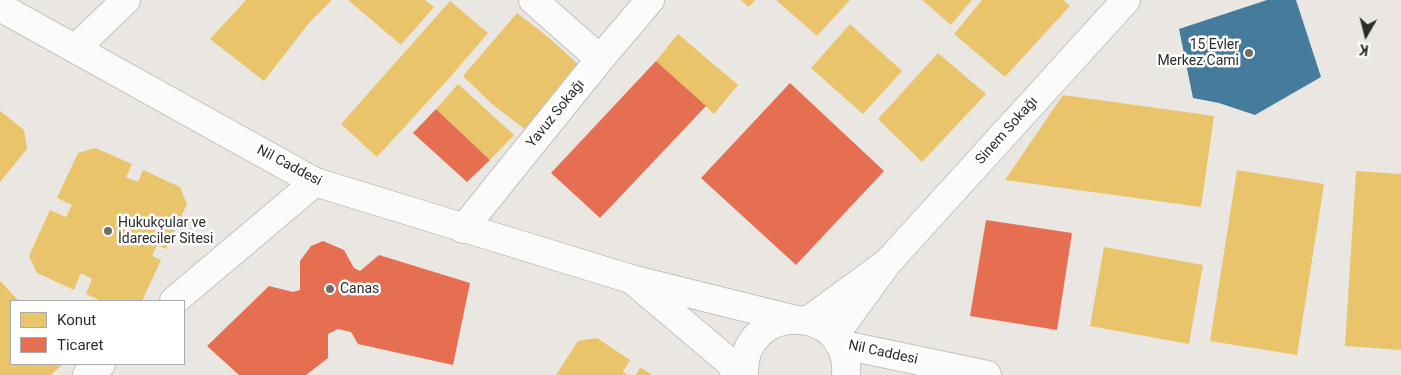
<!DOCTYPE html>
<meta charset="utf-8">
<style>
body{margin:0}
#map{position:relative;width:1401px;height:375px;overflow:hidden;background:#eae6e2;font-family:Roboto,sans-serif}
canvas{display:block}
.legend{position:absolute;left:10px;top:300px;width:175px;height:65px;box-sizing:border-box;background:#fff;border:1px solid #ababab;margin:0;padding:6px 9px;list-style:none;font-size:15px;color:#2c2c2c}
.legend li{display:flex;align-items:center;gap:10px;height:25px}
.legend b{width:25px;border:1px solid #ababab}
.north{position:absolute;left:1341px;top:10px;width:50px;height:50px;-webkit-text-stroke:4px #fff;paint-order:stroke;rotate:188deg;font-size:14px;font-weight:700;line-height:20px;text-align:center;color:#2c2c2c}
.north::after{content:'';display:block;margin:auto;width:18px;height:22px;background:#2c2c2c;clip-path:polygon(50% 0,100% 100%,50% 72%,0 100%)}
</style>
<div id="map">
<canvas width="1401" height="375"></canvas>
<ul class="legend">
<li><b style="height:14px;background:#e9c46a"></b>Konut</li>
<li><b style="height:14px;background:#e76f51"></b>Ticaret</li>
</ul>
<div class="north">K</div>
</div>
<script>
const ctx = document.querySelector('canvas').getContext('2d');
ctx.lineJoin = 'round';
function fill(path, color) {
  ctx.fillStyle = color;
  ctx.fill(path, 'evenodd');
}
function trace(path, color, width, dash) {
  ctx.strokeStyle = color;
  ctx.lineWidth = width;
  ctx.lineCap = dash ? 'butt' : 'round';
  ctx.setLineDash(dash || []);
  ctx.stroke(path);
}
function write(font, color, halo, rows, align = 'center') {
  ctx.font = font + ' Roboto,sans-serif';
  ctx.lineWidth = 5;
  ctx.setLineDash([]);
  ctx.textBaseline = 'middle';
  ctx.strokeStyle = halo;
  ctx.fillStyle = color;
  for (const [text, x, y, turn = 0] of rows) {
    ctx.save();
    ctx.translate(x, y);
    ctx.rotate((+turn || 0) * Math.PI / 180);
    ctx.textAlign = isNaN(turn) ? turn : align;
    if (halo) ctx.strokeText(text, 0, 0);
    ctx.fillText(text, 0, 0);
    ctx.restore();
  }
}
fill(new Path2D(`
 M 246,0 L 332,0 L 309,23 L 264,81 L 210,39 Z
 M 348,0 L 425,0 L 434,7 L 401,45 Z
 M 741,0 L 755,0 L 749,7 Z
 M 776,0 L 850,0 L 817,36 Z
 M 922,0 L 972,0 L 951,25 Z
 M 982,0 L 1063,0 L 1070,6 L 1005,77 L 954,34 Z
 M 450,1 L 488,33 L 452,75 L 377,157 L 341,124 Z
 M 517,13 L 548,37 L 581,67 L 527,131 L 492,104 L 463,76 Z
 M 850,24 L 902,71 L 863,114 L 811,68 Z
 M 678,34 L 738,85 L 714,114 L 656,61 Z
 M 938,53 L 986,94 L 922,162 L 878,119 Z
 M 458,84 L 514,135 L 490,160 L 436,109 Z
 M 1063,95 L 1214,116 L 1201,207 L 1005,180 Z
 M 0,111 L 24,130 L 27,149 L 0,182 Z
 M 95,148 L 132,164 L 126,177 L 138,182 L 143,170 L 180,187 L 187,204 L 166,249 L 157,245 L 152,256 L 161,260 L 142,301 L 102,301 L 86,294 L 92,279 L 81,273 L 74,290 L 37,273 L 29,256 L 50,210 L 66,217 L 72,205 L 57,198 L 78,153 Z
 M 1237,170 L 1324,184 L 1297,355 L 1210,341 Z
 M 1356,171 L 1401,174 L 1401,350 L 1345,346 Z
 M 1104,247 L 1203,265 L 1189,344 L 1090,326 Z
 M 0,281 L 19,301 L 11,301 L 11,364 L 63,364 L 51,375 L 0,375 Z
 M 597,338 L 630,360 L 623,372 L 628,375 L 556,375 L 578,341 Z
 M 640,367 L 652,375 L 636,375 Z`), '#e9c46a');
fill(new Path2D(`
 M 656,61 L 706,106 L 600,218 L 551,173 Z
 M 790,83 L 884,171 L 796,265 L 701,178 Z
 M 436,109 L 490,160 L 467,182 L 413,133 Z
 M 986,220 L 1072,233 L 1057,330 L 970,316 Z
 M 323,241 L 344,250 L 354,268 L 360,271 L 379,255 L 470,283 L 453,365 L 358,344 L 351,332 L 338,329 L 328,334 L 328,358 L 306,375 L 239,375 L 207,346 L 269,286 L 293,292 L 300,290 L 300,261 L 311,246 Z`), '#e76f51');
fill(new Path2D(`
 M 1267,0 L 1296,0 L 1321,77 L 1255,115 L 1219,103 L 1193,98 L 1179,29 Z`), '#457b9d');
const minor = new Path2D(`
 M 533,0 L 600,59
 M 76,48 L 126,0
 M 463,229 L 600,59 L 650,0
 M 888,262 L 1126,0
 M 174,301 L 315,182
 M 809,320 L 888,262 L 834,336
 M 87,375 L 101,364`);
const tertiary = new Path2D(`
 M 0,7 L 315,182 L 631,279 L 792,319
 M 636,283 L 727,360 L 739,375
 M 839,344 L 987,375
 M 744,375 C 741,300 852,303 846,375`);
trace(minor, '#c3c2c3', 30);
trace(tertiary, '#c3c2c3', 30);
trace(minor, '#fcfbfb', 28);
trace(tertiary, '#fcfbfb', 28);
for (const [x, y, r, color] of [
 [1249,53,5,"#6e6d6c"],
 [108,231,5,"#6e6d6c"],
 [330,289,5,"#6e6d6c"]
]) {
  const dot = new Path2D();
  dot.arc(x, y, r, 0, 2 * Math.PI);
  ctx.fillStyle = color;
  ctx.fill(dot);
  trace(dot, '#fff', 2);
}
write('14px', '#2c2c2c', '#fff', [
 ["15 Evler",1239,45,"right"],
 ["Merkez Cami",1239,61,"right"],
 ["Hukukçular ve",118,223],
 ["İdareciler Sitesi",118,239],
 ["Canas",340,289]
], 'left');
write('14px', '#2c2c2c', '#fff', [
 ["Yavuz Sokağı",556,114,-51],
 ["Sinem Sokağı",1007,131,-48],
 ["Nil Caddesi",289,166,28],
 ["Nil Caddesi",883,353,12]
]);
</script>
